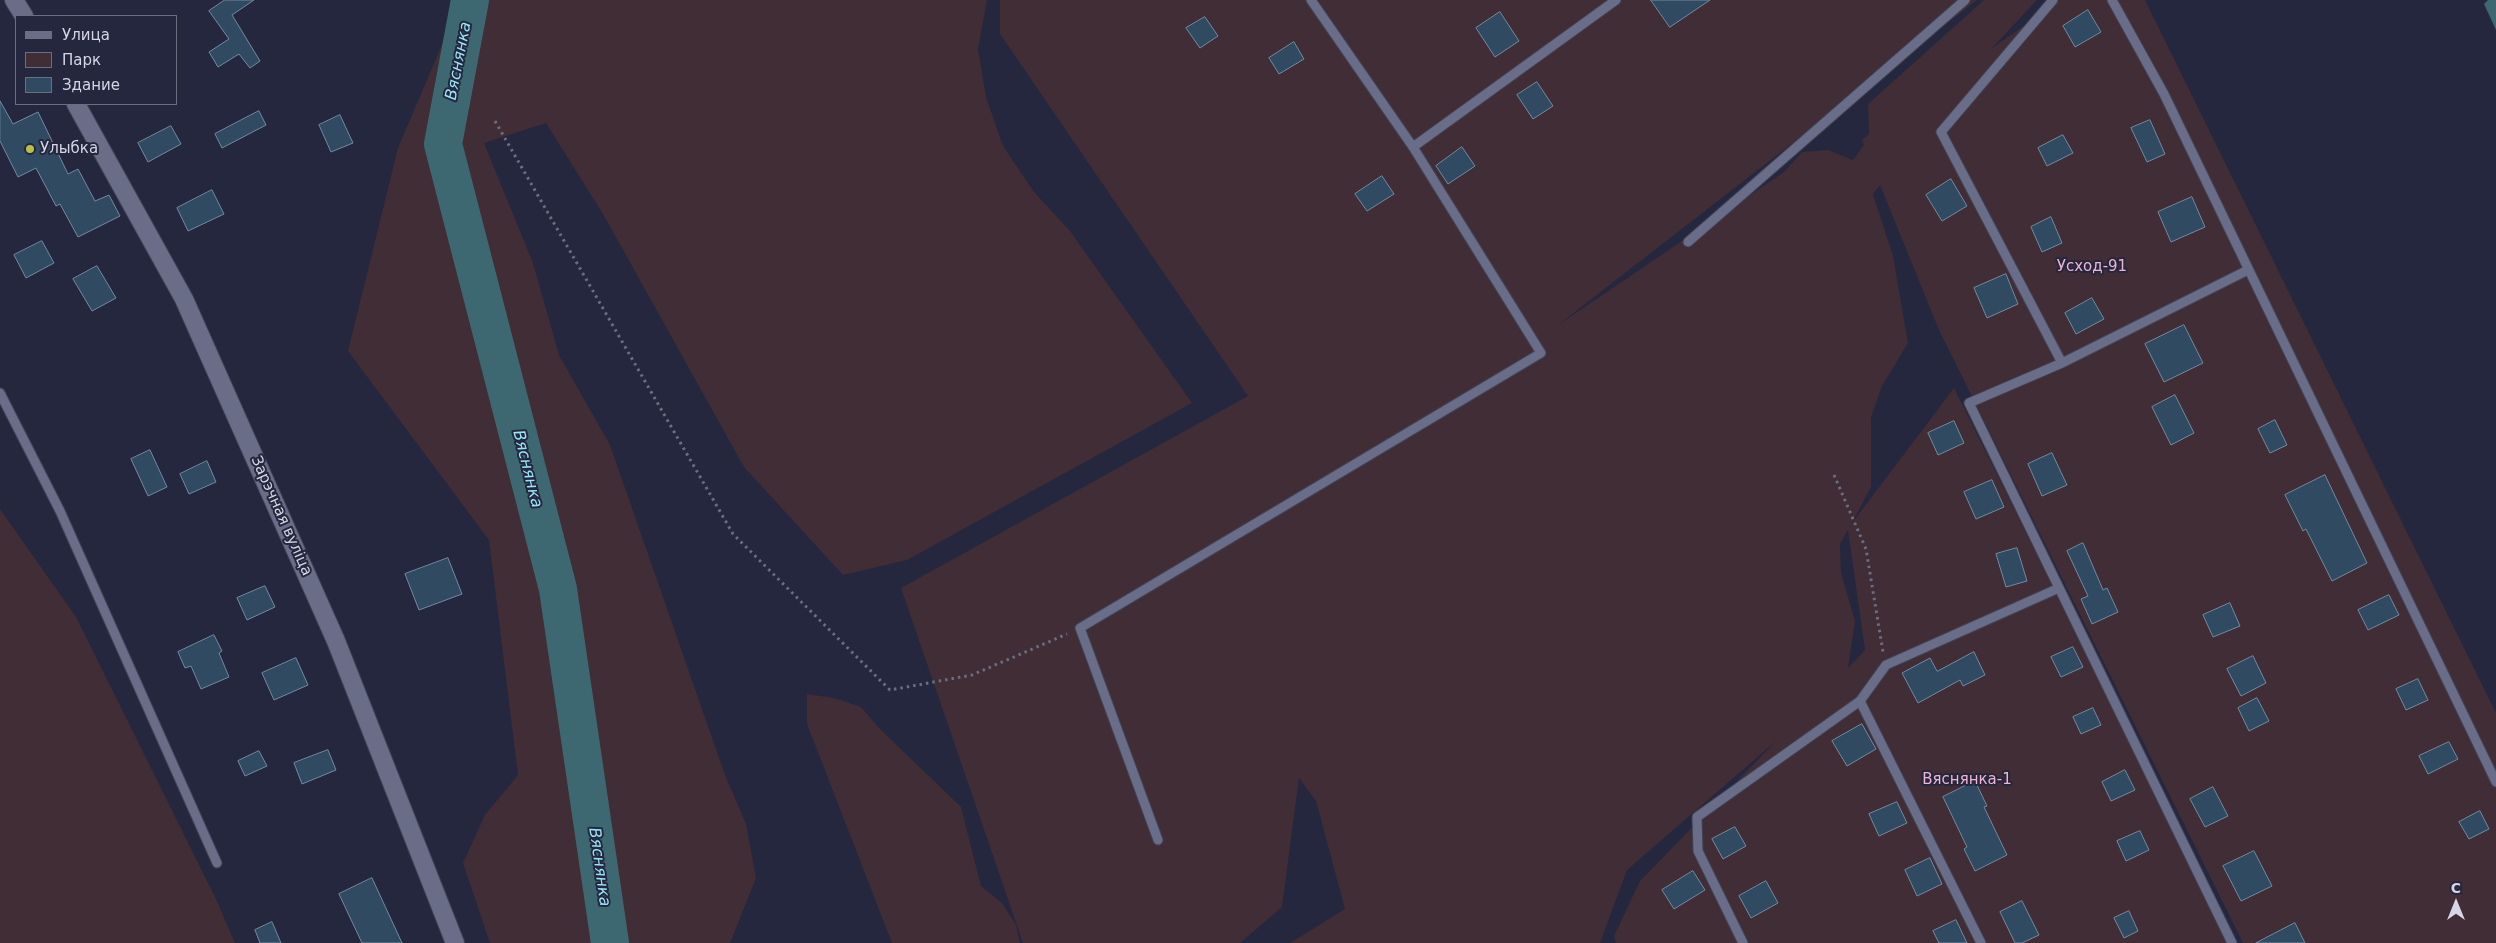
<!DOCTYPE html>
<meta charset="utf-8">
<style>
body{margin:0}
#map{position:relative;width:2496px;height:943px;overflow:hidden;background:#25273e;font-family:"DejaVu Sans",sans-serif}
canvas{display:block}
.legend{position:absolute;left:15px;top:15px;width:162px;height:90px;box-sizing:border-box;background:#25273e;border:1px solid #6b6d81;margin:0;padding:6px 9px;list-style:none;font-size:15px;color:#d4d6e6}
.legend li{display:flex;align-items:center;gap:10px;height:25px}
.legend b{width:25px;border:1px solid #6b6d81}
.north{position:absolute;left:2431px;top:878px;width:50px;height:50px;-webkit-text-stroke:4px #25273e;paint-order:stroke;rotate:0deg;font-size:14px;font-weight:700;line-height:20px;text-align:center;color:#d4d6e6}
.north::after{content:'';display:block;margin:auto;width:18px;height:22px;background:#d4d6e6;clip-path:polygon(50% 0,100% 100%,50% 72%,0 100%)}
</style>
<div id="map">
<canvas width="2496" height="943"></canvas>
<ul class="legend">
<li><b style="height:6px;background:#6a6d88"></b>Улица</li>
<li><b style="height:14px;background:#402d36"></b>Парк</li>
<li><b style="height:14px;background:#304a61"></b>Здание</li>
</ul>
<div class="north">С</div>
</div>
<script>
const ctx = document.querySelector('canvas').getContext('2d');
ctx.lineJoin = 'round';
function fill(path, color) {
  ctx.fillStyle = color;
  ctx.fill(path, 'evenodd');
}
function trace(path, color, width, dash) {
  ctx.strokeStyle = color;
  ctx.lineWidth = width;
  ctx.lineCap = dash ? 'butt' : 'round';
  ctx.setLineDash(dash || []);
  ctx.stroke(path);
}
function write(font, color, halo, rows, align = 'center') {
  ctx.font = font + ' "DejaVu Sans",sans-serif';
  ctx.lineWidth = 4;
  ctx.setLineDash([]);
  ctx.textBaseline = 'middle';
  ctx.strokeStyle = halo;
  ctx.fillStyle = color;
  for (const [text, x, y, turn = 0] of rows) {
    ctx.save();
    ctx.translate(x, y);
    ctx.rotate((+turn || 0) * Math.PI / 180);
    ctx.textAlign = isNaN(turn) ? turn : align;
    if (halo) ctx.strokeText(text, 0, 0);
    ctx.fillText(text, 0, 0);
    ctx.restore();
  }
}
fill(new Path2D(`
 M 461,0 L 987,0 L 978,49 L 986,97 L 1003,146 L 1034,192 L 1070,231 L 1192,403 L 907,560 L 843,575 L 744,467 L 603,214 L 546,123 L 484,143 L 533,263 L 559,355 L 610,445 L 725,775 L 746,824 L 756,878 L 730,943 L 490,943 L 463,863 L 485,815 L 518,775 L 489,540 L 348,351 L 398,148 Z
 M 1000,0 L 1977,0 L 1558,325 L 1784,172 L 1802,152 L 1828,150 L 1853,160 L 1864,145 L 1862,140 L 1869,134 L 1868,104 L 1984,0 L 2037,0 L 1991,49 L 2060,0 L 2145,0 L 2496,713 L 2496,943 L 2243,943 L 1939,330 L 1880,185 L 1873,194 L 1893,256 L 1908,343 L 1882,386 L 1871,417 L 1871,487 L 1852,523 L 1954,388 L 2230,943 L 1616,943 L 1614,936 L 1640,881 L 1776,741 L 1627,870 L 1600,943 L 1290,943 L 1345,909 L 1316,801 L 1299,778 L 1282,907 L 1240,943 L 1023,943 L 901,588 L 1248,396 L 1000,34 ZM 1848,530 L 1865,650 L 1848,668 L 1855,621 L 1841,573 L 1840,544 Z
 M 0,509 L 76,617 L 215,897 L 235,943 L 0,943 Z
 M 807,694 L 834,698 L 861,707 L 879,728 L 961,807 L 981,886 L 1002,903 L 1016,925 L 1020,943 L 892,943 L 807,724 Z`), '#402d36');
fill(new Path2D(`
 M 2488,0 L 2496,0 L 2496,30 L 2484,4 Z`), '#3d6871');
trace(new Path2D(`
 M 470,0 L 443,144 L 558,589 L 610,943`), '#3d6871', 38);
const building = new Path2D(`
 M 225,0 L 254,0 L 232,15 L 260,61 L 250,68 L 239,54 L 218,67 L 209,52 L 229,39 L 209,11 Z
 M 1651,0 L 1710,0 L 1670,27 Z
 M 2088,10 L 2101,32 L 2075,47 L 2063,26 Z
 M 1500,12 L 1519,41 L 1495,57 L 1476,28 Z
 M 1205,17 L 1218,36 L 1200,48 L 1186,28 Z
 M 1294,42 L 1304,59 L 1279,74 L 1269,58 Z
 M 1537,82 L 1553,106 L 1533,119 L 1517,95 Z
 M 0,101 L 13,124 L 38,112 L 68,174 L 78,169 L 95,201 L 109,195 L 120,216 L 78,237 L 60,204 L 56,206 L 36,168 L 18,177 L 0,141 Z
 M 259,111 L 266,125 L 222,148 L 215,134 Z
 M 340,115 L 353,143 L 331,152 L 319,125 Z
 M 2150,120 L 2165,154 L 2147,162 L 2131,128 Z
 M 171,126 L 181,144 L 148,162 L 138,143 Z
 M 2063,135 L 2073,153 L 2047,166 L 2038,148 Z
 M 1462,147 L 1475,166 L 1448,184 L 1436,166 Z
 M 1382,176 L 1394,194 L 1367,211 L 1355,194 Z
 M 1951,179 L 1967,206 L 1942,221 L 1926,195 Z
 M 212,190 L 224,214 L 188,231 L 177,208 Z
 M 2192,197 L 2205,227 L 2171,242 L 2158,212 Z
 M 2051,217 L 2062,243 L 2042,252 L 2031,227 Z
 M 42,241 L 54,263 L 26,278 L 14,255 Z
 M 97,266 L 116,298 L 92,311 L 73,279 Z
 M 2006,274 L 2018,304 L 1987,318 L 1974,288 Z
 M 2092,298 L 2104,319 L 2076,334 L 2065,313 Z
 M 2184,325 L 2203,363 L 2164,382 L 2145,344 Z
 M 2175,395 L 2194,433 L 2171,445 L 2152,407 Z
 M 2275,420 L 2287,445 L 2270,453 L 2258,429 Z
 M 1954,421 L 1964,443 L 1938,455 L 1928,433 Z
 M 150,450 L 167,487 L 148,496 L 131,459 Z
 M 2052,453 L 2067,485 L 2042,496 L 2028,464 Z
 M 207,461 L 216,482 L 189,494 L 180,474 Z
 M 2325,475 L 2367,563 L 2332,581 L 2306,529 L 2303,531 L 2285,495 Z
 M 1992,480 L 2004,507 L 1976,519 L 1964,492 Z
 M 2083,543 L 2103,590 L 2107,588 L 2118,612 L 2092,624 L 2081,599 L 2088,596 L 2067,551 Z
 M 2017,548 L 2027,581 L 2006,587 L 1996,554 Z
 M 448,558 L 462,594 L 419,610 L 405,574 Z
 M 265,586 L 275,607 L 247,620 L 237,598 Z
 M 2389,595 L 2399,615 L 2368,630 L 2358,610 Z
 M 2230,603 L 2240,626 L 2213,637 L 2203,615 Z
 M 214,635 L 222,651 L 219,653 L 229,677 L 201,689 L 191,666 L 185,668 L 178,652 Z
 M 2073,647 L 2083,667 L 2061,677 L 2051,657 Z
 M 1974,652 L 1985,675 L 1963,686 L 1960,680 L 1918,703 L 1902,673 L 1930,658 L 1937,671 Z
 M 2253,656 L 2266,683 L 2241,696 L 2227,669 Z
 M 296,658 L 308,685 L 274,700 L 262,673 Z
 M 2418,679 L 2428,700 L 2406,710 L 2396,689 Z
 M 2257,698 L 2269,721 L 2249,731 L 2238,708 Z
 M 2093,708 L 2101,725 L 2081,734 L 2073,717 Z
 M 1862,724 L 1876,749 L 1847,766 L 1832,741 Z
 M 2449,742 L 2458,759 L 2428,774 L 2419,756 Z
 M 328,750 L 336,770 L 302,784 L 294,763 Z
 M 259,751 L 267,766 L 245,776 L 238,761 Z
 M 2125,770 L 2135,790 L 2111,801 L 2102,782 Z
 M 1975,781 L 1987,806 L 1984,807 L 2007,855 L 1975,871 L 1964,849 L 1967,847 L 1943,797 Z
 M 2213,787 L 2228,816 L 2205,827 L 2190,799 Z
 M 1897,802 L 1907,823 L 1879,836 L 1869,814 Z
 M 2480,811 L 2489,829 L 2469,839 L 2459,822 Z
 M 1735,827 L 1746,846 L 1723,859 L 1712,839 Z
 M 2140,831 L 2149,850 L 2126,861 L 2117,841 Z
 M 2254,851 L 2272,886 L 2241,901 L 2223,866 Z
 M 1930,858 L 1942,884 L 1917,896 L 1905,870 Z
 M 1693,871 L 1705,890 L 1674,909 L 1662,890 Z
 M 372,878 L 402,943 L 362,943 L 339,894 Z
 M 1766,881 L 1778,903 L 1751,918 L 1739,896 Z
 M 2022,901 L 2039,935 L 2022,943 L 2015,943 L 2000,912 Z
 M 2129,911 L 2138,931 L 2124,938 L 2114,918 Z
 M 1956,920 L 1967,943 L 1939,943 L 1933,931 Z
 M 272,922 L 281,943 L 260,943 L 255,930 Z
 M 2295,923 L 2305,943 L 2256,943 Z`);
fill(building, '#304a61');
trace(building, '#738aa0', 1);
const service = new Path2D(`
 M 2053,0 L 1941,132 L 2062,363
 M 2112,0 L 2164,94 L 2496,782
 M 1413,147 L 1616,0
 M 1688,242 L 1965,0
 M 0,393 L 60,511 L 217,863
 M 1860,701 L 1981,943
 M 1158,840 L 1080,628 L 1541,353 L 1413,147 L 1311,0
 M 1743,943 L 1698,851 L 1697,817 L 1860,701 L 1886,665 L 2059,588
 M 2232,943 L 1969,403 L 2062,363 L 2248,270`);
const minor = new Path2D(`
 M 14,0 L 24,16
 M 76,104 L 184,299 L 336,641 L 455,943`);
trace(service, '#414356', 11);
trace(minor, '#414356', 20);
trace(new Path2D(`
 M 495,121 L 733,534 L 890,690 L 972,675 L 1067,634
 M 1834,475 L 1866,549 L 1883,652`), '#6b6d81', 3, [2.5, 4]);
trace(service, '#6a6d88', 9);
trace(minor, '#6a6d88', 18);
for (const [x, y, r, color] of [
 [30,149,5,"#b9c046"]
]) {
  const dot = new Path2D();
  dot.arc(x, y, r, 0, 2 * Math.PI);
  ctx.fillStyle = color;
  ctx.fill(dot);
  trace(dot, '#25273e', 2);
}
write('15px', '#d4d6e6', '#25273e', [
 ["Улыбка",40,149]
], 'left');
write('15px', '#f0b4d3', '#25273e', [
 ["Усход-91",2092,267],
 ["Вяснянка-1",1967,780]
]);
write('15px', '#d4d6e6', '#25273e', [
 ["Зарэчная вуліца",281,516,66]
]);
write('italic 16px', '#97e6f7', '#25273e', [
 ["Вяснянка",459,61,-79],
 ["Вяснянка",527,469,76],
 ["Вяснянка",599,867,82]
]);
</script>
